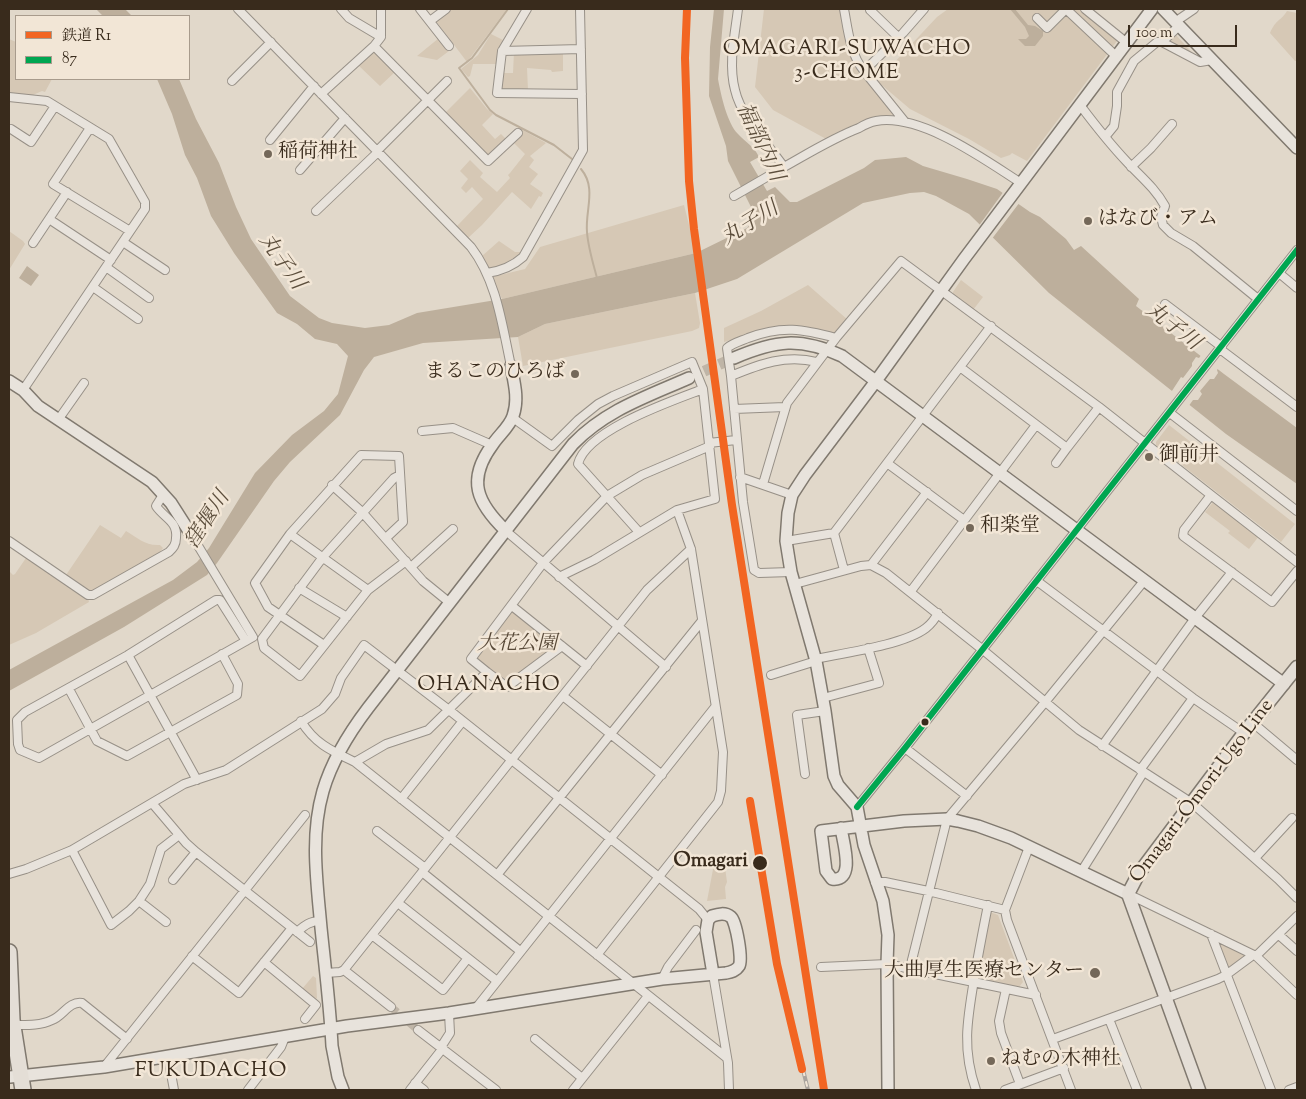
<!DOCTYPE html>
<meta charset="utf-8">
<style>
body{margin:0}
#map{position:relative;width:1306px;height:1099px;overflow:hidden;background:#e1d8ca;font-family:"Sorts Mill Goudy","Noto Serif JP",serif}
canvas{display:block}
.frame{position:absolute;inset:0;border:10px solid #392b1c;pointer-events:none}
.legend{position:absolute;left:15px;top:15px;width:175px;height:65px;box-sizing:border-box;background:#f2e6d6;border:1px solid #a89b8c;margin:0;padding:6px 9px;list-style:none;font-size:15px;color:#392b1c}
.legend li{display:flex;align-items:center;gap:10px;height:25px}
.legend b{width:25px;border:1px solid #a89b8c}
.scale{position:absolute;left:1128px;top:25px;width:109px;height:22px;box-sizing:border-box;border:2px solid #392b1c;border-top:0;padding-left:6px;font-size:15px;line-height:18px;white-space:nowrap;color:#392b1c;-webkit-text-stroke:4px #f2e6d6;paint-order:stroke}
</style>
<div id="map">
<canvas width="1306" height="1099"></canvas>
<div class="frame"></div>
<ul class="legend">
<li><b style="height:6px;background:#f26522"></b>鉄道 R1</li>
<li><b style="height:6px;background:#00a651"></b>87</li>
</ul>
<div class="scale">100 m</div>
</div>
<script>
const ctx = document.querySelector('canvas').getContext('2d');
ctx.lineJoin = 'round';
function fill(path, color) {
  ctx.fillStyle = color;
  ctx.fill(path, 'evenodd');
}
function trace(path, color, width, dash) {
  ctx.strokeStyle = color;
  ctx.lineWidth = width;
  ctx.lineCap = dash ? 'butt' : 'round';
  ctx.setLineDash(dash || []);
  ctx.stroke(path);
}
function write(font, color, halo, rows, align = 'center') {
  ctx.font = font + ' "Sorts Mill Goudy","Noto Serif JP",serif';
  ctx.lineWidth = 5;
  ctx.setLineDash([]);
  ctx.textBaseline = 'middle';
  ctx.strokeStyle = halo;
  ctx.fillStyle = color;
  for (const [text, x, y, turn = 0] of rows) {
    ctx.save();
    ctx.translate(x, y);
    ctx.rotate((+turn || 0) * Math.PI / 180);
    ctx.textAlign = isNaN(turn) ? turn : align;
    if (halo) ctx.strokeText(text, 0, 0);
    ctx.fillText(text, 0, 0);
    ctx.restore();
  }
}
fill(new Path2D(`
 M 452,9 L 507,9 L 467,62 L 436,21 Z
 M 764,9 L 842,9 L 853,57 L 896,114 C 869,118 851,127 828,140 L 773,110 L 755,87 Z
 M 948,9 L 1080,9 L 1117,41 L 1027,161 L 1012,153 L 1010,155 L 1001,158 L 969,139 L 910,109 L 877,81 L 937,17 Z
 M 1287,11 L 1297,13 L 1297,61 L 1295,61 L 1270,33 C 1276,19 1281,21 1287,11 Z
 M 491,34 L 505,41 L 499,50 L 497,64 L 473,64 L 470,76 L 468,77 L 461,69 L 478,55 Z
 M 1176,35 L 1196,57 L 1169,43 Z
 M 439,38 L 449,51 L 437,60 L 417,56 Z
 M 9,39 L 16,42 L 16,79 L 52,79 L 45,92 L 42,91 L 26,98 L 9,93 Z
 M 371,51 L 375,51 L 395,72 L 380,86 L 358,65 Z
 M 514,52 L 563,52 L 563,71 L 552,72 L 551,70 L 527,68 L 528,90 L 500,91 L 503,73 L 513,73 Z
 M 470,88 L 487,109 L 493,114 L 482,125 L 495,139 L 501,134 L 506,139 L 491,154 L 487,155 L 444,114 Z
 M 519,128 L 546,143 L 530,156 L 534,160 L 529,167 L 538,174 L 530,184 L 543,193 L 541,197 L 539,196 L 531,209 L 512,192 L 482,225 L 468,238 L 457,226 L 483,199 L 472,187 L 466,193 L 461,188 L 468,179 L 460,171 L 470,160 L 483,173 L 480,177 L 497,192 L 510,178 L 508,175 L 510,173 L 525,154 L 514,143 L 521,134 L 518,130 Z
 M 684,205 L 696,253 L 502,299 L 492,277 L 525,269 L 540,247 Z
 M 9,231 L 23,241 L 25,244 L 9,270 Z
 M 499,241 L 515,252 L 522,252 C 516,263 501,269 489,268 L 482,256 Z
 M 961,280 L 983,297 L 973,310 L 953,296 L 953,292 Z
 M 808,285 L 848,320 L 836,333 C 824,332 813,327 801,326 C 774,324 749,335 724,342 L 724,328 L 761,311 Z
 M 695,293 L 700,323 L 699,328 L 692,331 L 523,366 L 518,337 L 545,324 Z
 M 1169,425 L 1295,524 L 1281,542 L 1156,445 L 1156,442 Z
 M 1214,501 L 1259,536 L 1249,549 L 1228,533 L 1230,531 L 1205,512 Z
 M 100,525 L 121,538 L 126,531 C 138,538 145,546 160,545 L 163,548 L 157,556 L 93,593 L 66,575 Z
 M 29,557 L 88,598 L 89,602 L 36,633 L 9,645 L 9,571 L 13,575 L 15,574 L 26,558 Z
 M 511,612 L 514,612 L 555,644 L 555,648 L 510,682 L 505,682 L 478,660 L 477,656 Z
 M 715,859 L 724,860 L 727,882 L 725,887 L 726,899 L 707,901 Z
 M 990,912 L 998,915 L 1023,982 L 1019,987 L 977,978 Z
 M 1222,944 L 1246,956 L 1228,969 L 1218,947 Z
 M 313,976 L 316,978 L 317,998 L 315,1000 L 302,989 Z`), '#d6c8b5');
fill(new Path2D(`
 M 96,9 L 125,9 L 132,16 L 103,16 Z
 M 714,9 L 724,9 L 718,79 C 721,95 727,123 738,134 C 746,143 754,146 759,157 L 750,162 L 767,191 L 775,187 L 790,202 L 797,202 L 864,168 L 875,160 L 906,157 L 923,166 L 967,179 L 997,189 L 1030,212 L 1040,217 L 1066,239 L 1074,250 L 1081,246 L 1139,299 L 1136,306 L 1224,374 L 1297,428 L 1297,484 L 1226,434 L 1049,293 L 969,214 L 936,196 L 924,192 L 910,193 L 863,203 L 737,279 L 695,293 L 545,324 L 518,337 L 423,343 L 374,357 L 364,370 L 340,415 L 290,462 L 274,481 L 217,563 L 207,575 L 124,627 L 9,691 L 9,670 L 173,580 L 197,562 L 209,548 L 255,473 L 292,435 L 324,411 L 338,394 L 348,356 L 337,344 L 315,339 L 297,324 L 277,313 L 234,253 L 211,216 L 197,178 L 185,155 L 172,114 L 157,79 L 179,79 L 196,119 L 219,163 L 236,207 L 251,239 L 290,296 L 319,318 L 332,323 L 365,328 L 389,325 L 417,313 L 502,299 L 696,253 L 747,228 L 754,220 L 752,209 L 728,161 L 726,146 L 709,96 L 710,47 Z
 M 1010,9 L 1015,9 L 1028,25 L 1035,26 L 1043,31 L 1043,36 L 1035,46 L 1025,46 L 1018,39 L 1026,39 L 1029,36 L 1025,27 Z
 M 27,266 L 39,275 L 31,286 L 19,278 Z`), '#bdaf9c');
fill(new Path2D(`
 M 1004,191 L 1020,202 L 991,240 L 978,227 Z
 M 1202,354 L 1219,367 L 1217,370 L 1218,373 L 1214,379 L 1210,379 L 1200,391 L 1202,394 L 1198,400 L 1193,400 L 1188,407 L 1170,394 L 1181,377 L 1183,378 L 1192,366 L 1192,363 L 1196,357 L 1199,358 Z`), '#e1d8ca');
trace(new Path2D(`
 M 508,9 L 472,58 L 459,68 L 490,110 L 496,115 L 554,145 L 572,159
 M 581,169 C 597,188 585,210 587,232 C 588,247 593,263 597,278`), '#bdaf9c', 2);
trace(new Path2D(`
 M 391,1007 L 418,1030`), '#bfb5a7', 8, [8, 4]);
trace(new Path2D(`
 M 689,378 L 734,358`), '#bfb5a7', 11, [11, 5.5]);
const street = new Path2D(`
 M 238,9 L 471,247 C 497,281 502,325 511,366
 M 341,9 L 349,18 L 381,37
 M 420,9 L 449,46
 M 527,9 L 502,51 L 497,93 L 582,94
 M 738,9 C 735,34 728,64 735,90 C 741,117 768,144 784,167 C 809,153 833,138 859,128 C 864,125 870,122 876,121 C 921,113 985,160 1021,183
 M 844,9 C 848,30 850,54 864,71
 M 872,9 L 870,10 L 898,37
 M 1066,9 L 1117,57
 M 1085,9 L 1127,43
 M 1037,18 L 1047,28 L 1066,9
 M 430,21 L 446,9
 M 1175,22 L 1194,9
 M 1179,26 L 1162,42 L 1200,62 L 1212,60
 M 374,46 L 488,161 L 518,133
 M 502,51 L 581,49
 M 232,81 L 271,42
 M 321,94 L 374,46 L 381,37 L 381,9
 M 9,97 L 47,101 L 109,139 L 145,202 L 145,209 L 23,390
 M 1080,105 C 1095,125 1110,144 1127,162 C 1141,177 1155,188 1165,206 L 1161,217 L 1163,225 L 1171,233 L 1193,246 L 1258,299
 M 905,122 L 864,71 L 903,33 L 924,9
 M 90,128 L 53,184 L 130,231
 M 11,129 L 31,142 L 55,106
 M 1105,137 L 1114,126 L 1117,106 L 1117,92 L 1134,61 L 1157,42 L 1162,42
 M 270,140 L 314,86
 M 377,151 L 447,81
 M 1131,167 L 1151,148 L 1172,124
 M 300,170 L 345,118
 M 734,196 L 784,167
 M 316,211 L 378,152
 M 49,219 L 111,260
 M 123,242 L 165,270
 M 33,243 L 67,192
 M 106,267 L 149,298
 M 487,273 C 501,271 512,267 523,257 L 583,150 L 580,9
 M 1279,273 L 1297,288
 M 93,287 L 138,319
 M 1165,304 L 1222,347
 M 1220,349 L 1297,407
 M 817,362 C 786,354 760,364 731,376 L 727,348 C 733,343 741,341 748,338 C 782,325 803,329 836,338
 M 960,367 L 1067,448 L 1099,407
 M 731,376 L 743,502 L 754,570 L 759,573 L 791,572
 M 734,409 L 785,407
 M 1170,413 L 1297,511
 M 513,418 L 552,446 L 578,420 L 598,404 L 613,396 L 692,362 L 703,389 C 672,401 586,430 578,464 L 639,532
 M 58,420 L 84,383
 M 422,431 L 453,428 L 492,445
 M 709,443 L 736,440
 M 887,463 L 964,520
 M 1056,463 L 1067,448
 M 400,475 L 394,478 L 323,557 L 262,639 L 264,648 L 300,676 L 368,590 L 406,561
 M 740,477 L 792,495
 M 763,484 L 787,403 L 836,338 L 901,261 L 1099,407 L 1211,495
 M 332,485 L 362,512 L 423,581 L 450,603
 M 506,531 L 666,667
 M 834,533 L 844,570
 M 290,534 L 368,590
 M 194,539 L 253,637 L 39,758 L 20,750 L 18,744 L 17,720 L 25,712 L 128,655 L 216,600 L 220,600 L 246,641
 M 9,541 L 88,595 L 93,595 L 169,552 C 173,548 176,545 176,538 C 178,521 164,518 156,506 L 163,495
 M 786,541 L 834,533 L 991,326
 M 1297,562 L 1211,495 L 1184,530 L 1183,536 L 1272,602 L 1297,571
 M 871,565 L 927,492
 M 411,567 L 453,529
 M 559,577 L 594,560 L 677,510 L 715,499 L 703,389
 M 1037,581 L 1193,698 L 1244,733
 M 795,584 L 861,566 L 871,565 L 886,573 L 983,650 L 1079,730 L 1192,803 L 1278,879 L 1297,898
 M 299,588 L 347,617
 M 911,591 L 1036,425
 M 512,606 L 587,666
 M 324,645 L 268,607 L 255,583 L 290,534 L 361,455 L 399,456 L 403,522 L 386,538
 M 128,655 L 197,780
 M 815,659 C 844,653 904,645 926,628 C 931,624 935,619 938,613
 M 487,672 L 471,659 L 543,563 L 607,496 L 642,475 L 710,446
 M 771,675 L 816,661
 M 69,689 L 97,741 L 127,756 L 237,695 L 238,684 L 222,654
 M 563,696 L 662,775
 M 823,698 L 879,683 L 868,648
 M 301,721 C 315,744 332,751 355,762 L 727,1058
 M 1253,723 L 1297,760
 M 1102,746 L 1195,618 L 1232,572
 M 905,748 L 967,796
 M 355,762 L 386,744 L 428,730 L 487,672 L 507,687 L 562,646
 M 1140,770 L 1193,698
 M 805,774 L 797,715 L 825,711
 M 401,799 L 462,722
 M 152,803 L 186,843 L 196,852 L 310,942
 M 857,807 L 905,748 L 1297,250
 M 377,831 L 425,868
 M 1029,847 L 1005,910 L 1007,920 L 1071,1090
 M 72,850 L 111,925 L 129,911 L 139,901 L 150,884 L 161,849 L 179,835
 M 1255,858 L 1292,818
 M 422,872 L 520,951
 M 1081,872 L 1143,773
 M 9,874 L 26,869 L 72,850 L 184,784 L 226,770 L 322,709 L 335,694 L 341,678 L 364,645 L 449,710 L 699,909 L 708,920
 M 497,875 L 701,622
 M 173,880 L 196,852
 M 875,882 L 885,882 L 928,891 L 1005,910
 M 1128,894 L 1256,956 L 1297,995
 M 139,901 L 166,922
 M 398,903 L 497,981
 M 297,932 C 305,925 310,921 321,921
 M 1211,934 L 1271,1090
 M 372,935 L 443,990 L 468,958
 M 1279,935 L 1297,951
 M 597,955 L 718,802 L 721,791 L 723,752 L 691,549 L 677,510
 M 192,956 L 239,993 L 292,928
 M 1256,956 L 1297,916
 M 264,962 L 316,1005 L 305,1019
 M 821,967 L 887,964 L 1036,995
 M 910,968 L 947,819 L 1046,701 L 1144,581
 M 344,970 L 647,590 L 691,549
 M 326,973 L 340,972 L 344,970 L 391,1007
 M 713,974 L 728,1063 L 729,1090
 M 662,979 L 668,967 L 696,930
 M 1006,989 L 999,1021 L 1001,1033 L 1020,1084
 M 476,1008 L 715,707
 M 1109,1019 L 1137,1090
 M 13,1025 C 25,1025 40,1026 52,1020 C 63,1016 69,1001 82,1003 L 127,1039
 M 418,1030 L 496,1090
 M 535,1039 L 582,1078
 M 1053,1039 L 1218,979 L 1226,975 L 1253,955
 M 441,1047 L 450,1033 L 449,1013
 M 168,1057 L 174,1090
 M 104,1067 L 305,815
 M 415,1083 L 424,1090
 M 248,1090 L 281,1047 L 285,1037
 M 410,1090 L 443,1048
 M 573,1090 L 648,996
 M 976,1090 C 962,1050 967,1021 974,980 C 978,955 983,930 988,905
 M 1005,1090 L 1064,1068
 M 1289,1090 L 1297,1087`);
const secondary = new Path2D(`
 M 1163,9 L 1297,148
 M 734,358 C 776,340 800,337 842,356 L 1284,684
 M 9,381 L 23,390 L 38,406 L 152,482 L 171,503 L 194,539
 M 506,531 C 477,503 466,480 493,444 C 499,435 510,426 513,416 C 519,399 514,382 511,366
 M 841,828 C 843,842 856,882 832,879 L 826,871 L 821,831 L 904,821 L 947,819 L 958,821 L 978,826 L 1011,838 L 1128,894
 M 10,1077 L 104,1067 L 347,1026 L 449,1013 L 662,979 L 726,973 C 731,972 736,971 739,966 C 743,960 736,921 731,917 C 725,912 718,914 712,916 L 708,920 L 706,932 L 713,974
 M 343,1090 L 338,1077 L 332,1046 C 330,1006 325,967 321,928 C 317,882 310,836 323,791 C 332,760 349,733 368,708 L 573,444 C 606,410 646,397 689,378
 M 888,1090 L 887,964 L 888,935 L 883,901 L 864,845 L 857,807 L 838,785 L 834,776 L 825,711 L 816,661 L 791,572 L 786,541 L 788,513 L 792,495 L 805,475 L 876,381 L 964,259 L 1152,9`);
const primary = new Path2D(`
 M 1199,1090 L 1128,894 L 1139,873 L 1244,733 L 1297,667`);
const highway = new Path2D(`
 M 9,952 L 12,1020 L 23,1090`);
trace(street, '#979087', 10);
trace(secondary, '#80796f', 14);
trace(primary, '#80796f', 15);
trace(highway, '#80796f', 18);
trace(street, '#e8e3dc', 8);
trace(secondary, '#e8e3dc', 11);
trace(primary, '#e4ded6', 12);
trace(highway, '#e4ded6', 15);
const rail = new Path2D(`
 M 750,801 L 777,964 L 808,1090`);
trace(rail, '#a9a39d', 4);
trace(rail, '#f2e6d6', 2, [5.5]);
trace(new Path2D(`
 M 857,807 L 905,748 L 1297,250`), '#00a651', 6);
trace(new Path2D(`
 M 687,9 L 685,58 L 689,181 L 694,229 L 732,505 L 824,1090
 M 750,801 L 777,964 L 802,1069`), '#f26522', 8);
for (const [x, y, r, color] of [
 [268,154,5,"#746859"],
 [1088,221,5,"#746859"],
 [575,374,5,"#746859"],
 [1149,457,5,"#746859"],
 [970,528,5,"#746859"],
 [925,722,4.5,"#392b1c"],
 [760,863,8,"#392b1c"],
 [1095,973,6,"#746859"],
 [991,1061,5,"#746859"]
]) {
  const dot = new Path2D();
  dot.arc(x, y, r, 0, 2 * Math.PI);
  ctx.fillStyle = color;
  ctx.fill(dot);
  trace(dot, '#f2e6d6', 2);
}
write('20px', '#392b1c', '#f2e6d6', [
 ["稲荷神社",278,154],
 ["はなび・アム",1098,221],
 ["まるこのひろば",565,374,"right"],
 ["御前井",1159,457],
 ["和楽堂",980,528],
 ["大曲厚生医療センター",1084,973,"right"],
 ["ねむの木神社",1001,1061]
], 'left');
write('italic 20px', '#574837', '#f2e6d6', [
 ["大花公園",517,646]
]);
write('20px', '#392b1c', '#f2e6d6', [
 ["Ōmagari-Ōmori-Ugo Line",1203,792,-53]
]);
write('bold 20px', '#392b1c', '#f2e6d6', [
 ["Omagari",748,863]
], 'right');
ctx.letterSpacing = '1px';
write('21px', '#392b1c', '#f2e6d6', [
 ["OMAGARI-SUWACHO",847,50],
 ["3-CHOME",847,74],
 ["OHANACHO",489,686],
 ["FUKUDACHO",211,1072]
]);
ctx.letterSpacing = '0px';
write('italic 21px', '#5c4e3c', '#f2e6d6', [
 ["福部内川",758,143,65],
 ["丸子川",751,225,-32],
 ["丸子川",280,263,55],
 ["丸子川",1172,328,38],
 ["窪堰川",209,521,-57]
]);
</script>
